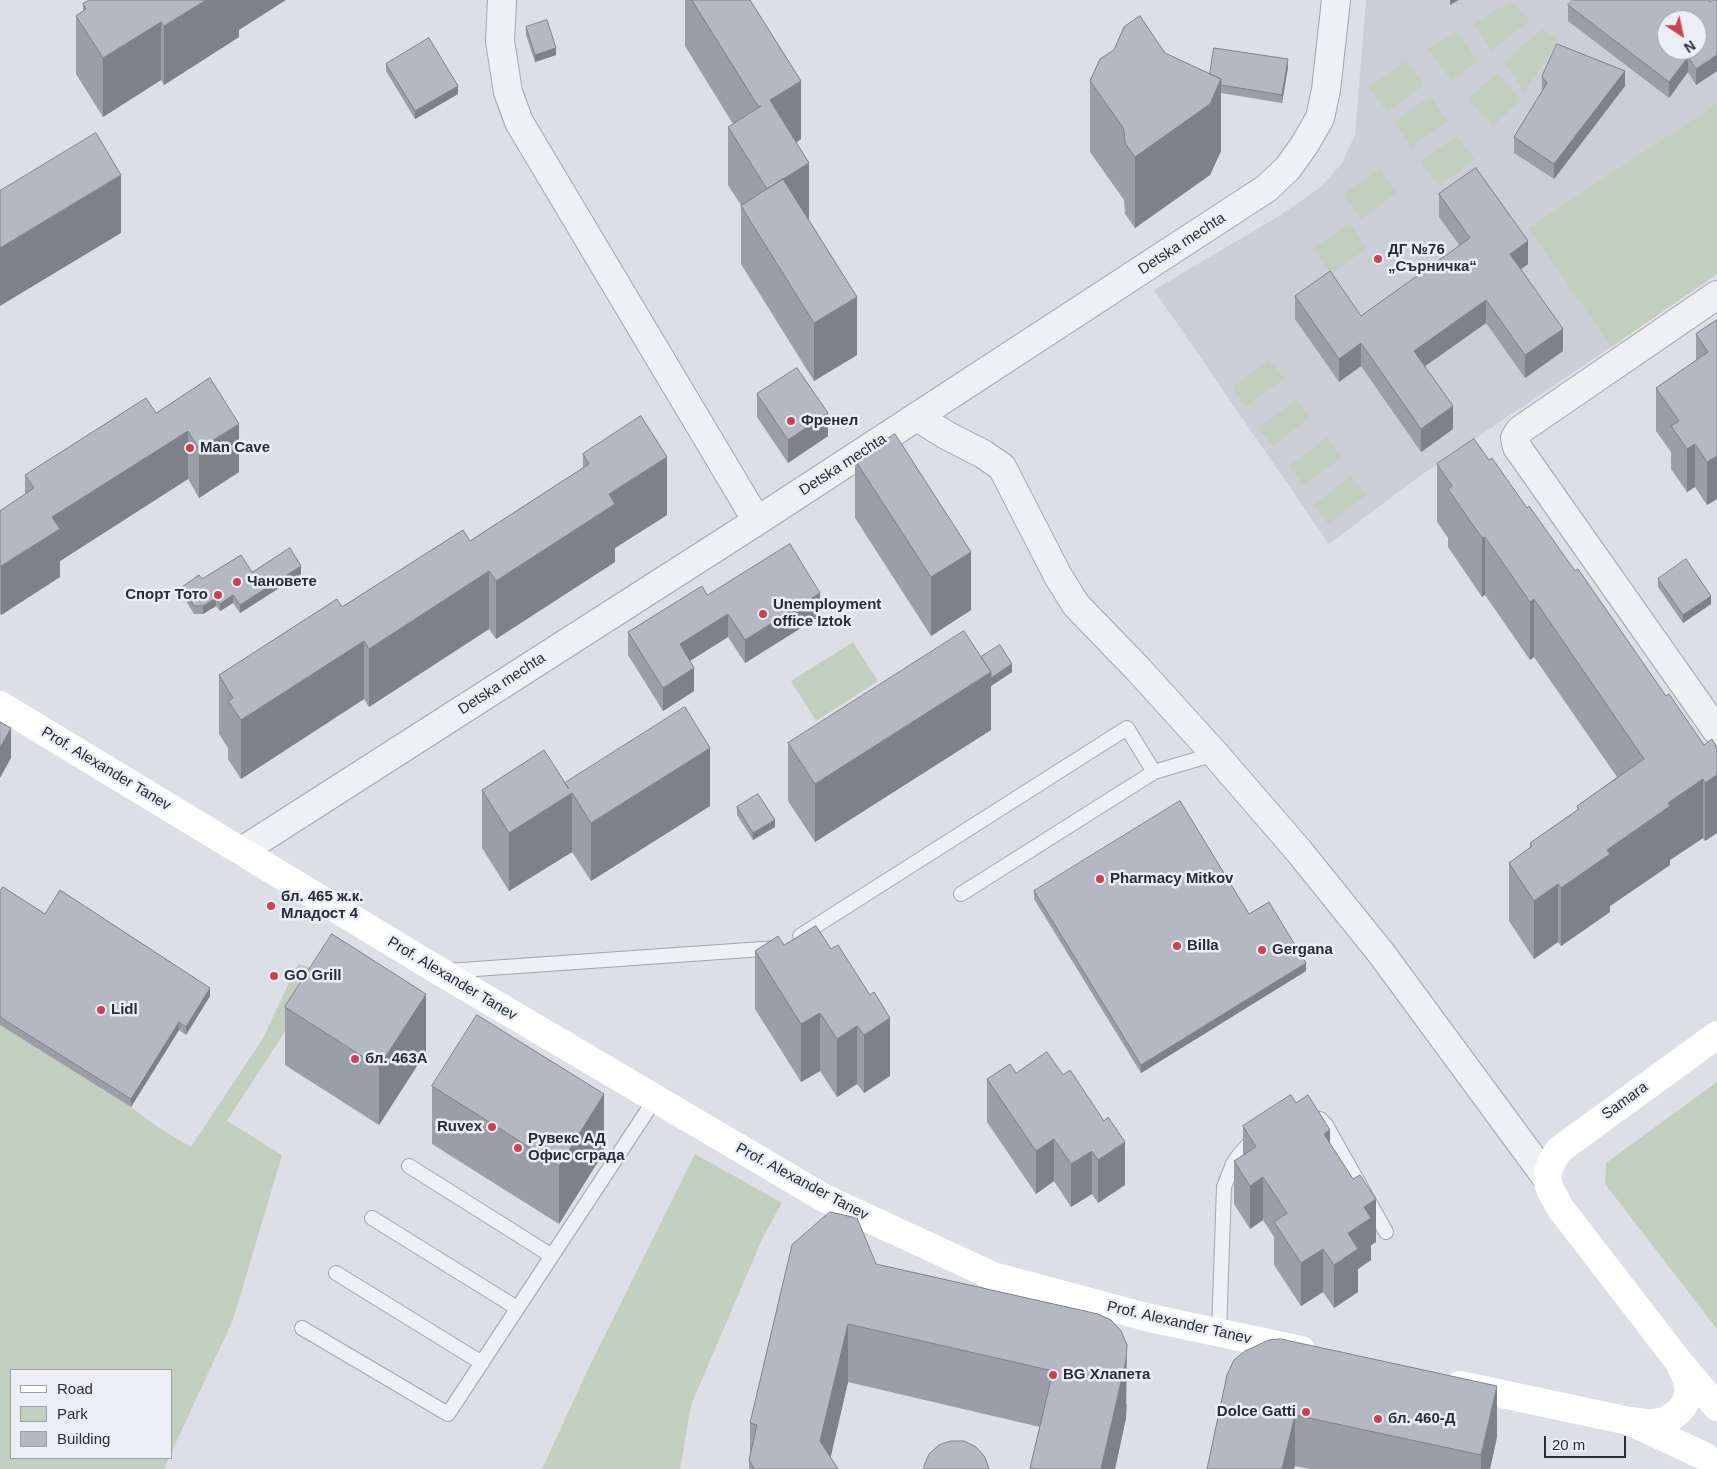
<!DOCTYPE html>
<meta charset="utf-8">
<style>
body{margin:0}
#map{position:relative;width:1717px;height:1469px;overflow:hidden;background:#dcdfe6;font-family:Arial,sans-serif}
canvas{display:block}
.legend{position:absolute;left:10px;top:1369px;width:162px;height:90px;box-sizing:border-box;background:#ebeef4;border:1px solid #9da1aa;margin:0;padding:6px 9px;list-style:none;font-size:15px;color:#272d3b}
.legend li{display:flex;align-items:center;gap:10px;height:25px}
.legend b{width:25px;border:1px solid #9da1aa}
.north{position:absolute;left:1657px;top:10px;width:50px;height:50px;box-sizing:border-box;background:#ebeef4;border:1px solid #9da1aa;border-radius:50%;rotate:146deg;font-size:14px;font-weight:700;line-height:20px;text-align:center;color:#272d3b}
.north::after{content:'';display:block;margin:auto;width:18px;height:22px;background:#c84450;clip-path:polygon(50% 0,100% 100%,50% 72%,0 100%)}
.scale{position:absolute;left:1544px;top:1436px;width:82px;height:22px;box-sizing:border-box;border:2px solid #272d3b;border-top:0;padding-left:6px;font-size:15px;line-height:18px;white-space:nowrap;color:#272d3b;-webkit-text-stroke:4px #ebeef4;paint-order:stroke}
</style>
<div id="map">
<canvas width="1717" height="1469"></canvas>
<ul class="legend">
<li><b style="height:6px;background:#fff"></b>Road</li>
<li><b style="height:14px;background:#c1cfbe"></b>Park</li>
<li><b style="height:14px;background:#b4b8c2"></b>Building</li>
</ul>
<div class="north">N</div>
<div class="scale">20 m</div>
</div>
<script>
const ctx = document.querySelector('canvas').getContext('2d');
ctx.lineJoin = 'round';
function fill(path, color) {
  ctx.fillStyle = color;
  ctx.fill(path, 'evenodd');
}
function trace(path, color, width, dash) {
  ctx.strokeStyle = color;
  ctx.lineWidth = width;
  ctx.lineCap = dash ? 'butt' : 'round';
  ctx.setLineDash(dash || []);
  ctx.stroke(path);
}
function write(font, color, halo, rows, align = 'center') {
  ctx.font = font + ' Arial,sans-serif';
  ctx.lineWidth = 5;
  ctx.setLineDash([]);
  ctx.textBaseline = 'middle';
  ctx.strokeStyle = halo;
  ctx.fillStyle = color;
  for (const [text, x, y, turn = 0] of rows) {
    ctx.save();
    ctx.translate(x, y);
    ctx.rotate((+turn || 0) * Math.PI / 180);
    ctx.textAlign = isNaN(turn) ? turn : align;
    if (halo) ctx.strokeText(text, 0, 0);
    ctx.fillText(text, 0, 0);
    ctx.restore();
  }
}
fill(new Path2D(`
 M 1366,0 L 1717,0 L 1717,103 L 1528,228 L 1611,347 L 1417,478 L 1329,544 L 1154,290 L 1279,216 L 1321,187 L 1342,163 L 1355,135 ZM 1667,20 L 1697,20 L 1697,50 L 1667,50 Z`), '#caced7');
fill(new Path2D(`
 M 1510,2 L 1530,20 L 1492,51 L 1474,24 Z
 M 1543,29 L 1558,40 L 1525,92 L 1504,61 Z
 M 1458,31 L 1477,61 L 1452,81 L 1427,49 Z
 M 1406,61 L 1424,85 L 1387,112 L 1369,87 Z
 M 1497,73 L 1521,99 L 1493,126 L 1468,99 Z
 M 1430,96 L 1448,121 L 1411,147 L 1394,122 Z
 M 1717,103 L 1717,274 L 1611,347 L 1528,228 Z
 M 1457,136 L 1475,160 L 1438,186 L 1420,162 Z
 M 1380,168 L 1397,193 L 1361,219 L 1343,194 Z
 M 1350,223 L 1367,248 L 1331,274 L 1313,249 Z
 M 1269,359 L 1284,378 L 1246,407 L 1232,388 Z
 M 1296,399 L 1310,418 L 1273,446 L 1259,428 Z
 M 1327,437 L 1342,457 L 1304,485 L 1289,466 Z
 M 1351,476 L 1366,495 L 1328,524 L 1314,505 Z
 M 853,642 L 878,681 L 816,721 L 791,681 Z
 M 298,964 L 324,971 L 227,1121 L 282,1155 L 233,1320 L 171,1453 L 171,1370 L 11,1370 L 11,1458 L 169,1458 L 164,1469 L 0,1469 L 0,1025 L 131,1107 L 159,1128 L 191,1147 L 262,1040 Z
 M 1717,1082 L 1717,1329 L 1605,1184 L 1606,1163 Z
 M 695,1154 L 782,1203 L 763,1237 L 691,1405 L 680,1469 L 542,1469 L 591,1363 Z`), '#c1cfbe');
const lane = new Path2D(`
 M 961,894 L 1154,772
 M 800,936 L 1127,728 L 1154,772 L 1215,754
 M 447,971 L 777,948
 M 1320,1119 L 1326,1125 L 1386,1232
 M 409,1166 L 552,1256
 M 372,1218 L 517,1308
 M 336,1273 L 482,1363
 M 302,1328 L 448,1414 L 655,1099
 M 1219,1332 L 1224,1187 L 1233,1164 L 1239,1155 L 1255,1137`);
const street = new Path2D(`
 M 502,0 L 500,41 L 508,92 L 519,122 L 757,521
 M 1717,295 L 1520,430 L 1515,438 L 1517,447 L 1717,731
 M 917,417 L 946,435 L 983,454 L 1002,467 L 1058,576 L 1076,605 L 1137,668 L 1215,754 L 1298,850 L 1381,953 L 1546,1177
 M 242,851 L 757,521 L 1267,188 L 1288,168 L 1305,144 L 1320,118 L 1326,90 L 1336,0`);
trace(lane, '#a2a6af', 16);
trace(street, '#a2a6af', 30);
trace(lane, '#eff0f4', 14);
trace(street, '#eff0f4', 28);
trace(new Path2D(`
 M 0,705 L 439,971 L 824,1198 L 993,1276 L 1150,1318 L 1301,1350
 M 1717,1035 L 1559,1150 C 1541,1177 1546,1183 1561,1209 L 1679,1362 L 1717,1407
 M 1460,1385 L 1629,1421 L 1704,1456 L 1717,1465
 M 1633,1421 C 1639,1422 1646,1424 1653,1423 C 1672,1422 1692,1405 1688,1384 C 1687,1378 1683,1372 1681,1366`), '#fff', 28);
fill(new Path2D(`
 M 685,0 L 750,0 L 801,139 L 797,142 L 809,221 L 857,355 L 814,381 L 741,264 L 741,205 L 728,185 L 728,127 L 733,124 L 685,46 Z
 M 1717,0 L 1717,71 L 1696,85 L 1688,72 L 1669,98 L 1568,21 L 1568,5 L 1710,2 Z
 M 83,4 L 239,30 L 239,37 L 164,85 L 161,80 L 103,117 L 76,74 L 76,16 L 83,11 Z
 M 526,27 L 556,55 L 535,62 L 526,35 Z
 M 1114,50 L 1165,53 L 1210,74 L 1288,67 L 1282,103 L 1221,93 L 1221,151 L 1210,175 L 1135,228 L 1125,214 L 1124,200 L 1090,152 L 1090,81 Z
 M 386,64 L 458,94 L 415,119 L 386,71 Z
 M 1542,77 L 1625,86 L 1554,179 L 1514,153 L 1514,137 L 1542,91 Z
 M 1439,194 L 1528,264 L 1521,269 L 1563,351 L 1525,378 L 1486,323 L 1425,366 L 1453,429 L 1421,452 L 1361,366 L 1339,382 L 1295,319 L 1295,296 L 1361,316 L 1460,246 L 1439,217 Z
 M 1717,320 L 1717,499 L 1707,505 L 1695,487 L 1687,492 L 1671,469 L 1671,452 L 1656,431 L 1656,388 L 1696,361 L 1696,334 Z
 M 210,378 L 239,472 L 199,498 L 188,479 L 60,561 L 60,577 L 1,615 L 0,613 L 0,511 L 25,494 L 25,475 L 156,413 Z
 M 757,394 L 828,436 L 788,463 L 757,417 Z
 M 583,454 L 667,515 L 615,548 L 615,562 L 496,639 L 489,629 L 369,707 L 364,699 L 241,779 L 228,759 L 228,748 L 219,734 L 219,675 L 342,607 L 470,541 L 583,468 Z
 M 855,460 L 971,610 L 931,636 L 855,518 Z
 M 1489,460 L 1527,508 L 1575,571 L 1666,696 L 1704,745 L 1717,747 L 1717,833 L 1705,841 L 1703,838 L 1670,860 L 1670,865 L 1610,906 L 1610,912 L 1561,946 L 1558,942 L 1534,959 L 1509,921 L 1509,863 L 1530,848 L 1530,843 L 1577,810 L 1577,806 L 1617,777 L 1534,657 L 1530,660 L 1485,595 L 1482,597 L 1448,547 L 1448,538 L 1437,522 L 1437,464 Z
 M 252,572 L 301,574 L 240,613 L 233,603 L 220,611 L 216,606 L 203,614 L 194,614 L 182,594 L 182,587 L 202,579 Z
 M 1658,579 L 1711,604 L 1683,623 L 1658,587 Z
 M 707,595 L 820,616 L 745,663 L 728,637 L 690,661 L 694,691 L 663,711 L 628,655 L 628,632 Z
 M 981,657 L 1012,672 L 991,686 L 991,730 L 815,842 L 788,801 L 788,743 Z
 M 565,783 L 710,806 L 591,881 L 572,852 L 509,891 L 482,848 L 482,790 Z
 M 737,807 L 775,827 L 753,840 L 737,815 Z
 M 0,891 L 210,996 L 186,1035 L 179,1030 L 131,1107 L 0,1025 Z
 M 1034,891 L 1249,914 L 1306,971 L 1141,1073 L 1034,899 Z
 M 816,926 L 890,1076 L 864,1093 L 857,1084 L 837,1097 L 820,1071 L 801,1082 L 755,1009 L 755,951 L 784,945 Z
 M 285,1007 L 426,1052 L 379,1125 L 285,1065 Z
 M 1016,1073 L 1125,1185 L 1098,1203 L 1092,1194 L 1071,1207 L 1054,1181 L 1036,1194 L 987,1122 L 987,1079 Z
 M 432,1086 L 604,1152 L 559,1224 L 432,1144 Z
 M 1296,1103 L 1330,1143 L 1376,1242 L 1371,1245 L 1371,1260 L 1358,1269 L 1358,1292 L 1334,1308 L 1323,1292 L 1301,1306 L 1274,1265 L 1274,1237 L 1263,1220 L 1250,1229 L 1234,1204 L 1234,1161 L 1243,1155 L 1243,1126 Z
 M 876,1264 L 1127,1404 L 1126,1418 L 1115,1469 L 1030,1469 L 1040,1427 L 848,1382 L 830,1457 L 838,1469 L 749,1469 L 749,1460 L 750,1454 L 750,1423 Z
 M 1227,1375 L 1497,1437 L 1490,1469 L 1310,1469 L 1295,1466 Z`), '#9b9ea7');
fill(new Path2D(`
 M 206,0 L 286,0 L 239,30 L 239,37 L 164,85 L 164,26 Z
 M 1450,0 L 1459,0 L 1450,5 Z
 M 161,22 L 161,80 L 103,117 L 103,58 Z
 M 556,48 L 556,55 L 535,62 L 535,55 Z
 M 1717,55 L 1717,71 L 1696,85 L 1696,69 Z
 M 1688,57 L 1688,72 L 1669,98 L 1669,82 Z
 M 1288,59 L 1288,67 L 1282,103 L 1282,95 Z
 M 1625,71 L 1625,86 L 1554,179 L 1554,164 Z
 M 1221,79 L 1221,151 L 1210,175 L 1135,228 L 1135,157 Z
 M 801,81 L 801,139 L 770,159 L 770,100 Z
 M 458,86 L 458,94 L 415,119 L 415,111 Z
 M 809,163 L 809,221 L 767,189 Z
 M 121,175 L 121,233 L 0,306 L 0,248 Z
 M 1528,241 L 1528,264 L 1510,277 L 1510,254 Z
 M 857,297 L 857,355 L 814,381 L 814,323 Z
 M 1486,300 L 1486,323 L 1414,374 L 1414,351 Z
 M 1563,329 L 1563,351 L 1525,378 L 1525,355 Z
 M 1361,343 L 1361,366 L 1339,382 L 1339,359 Z
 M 1453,406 L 1453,429 L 1421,452 L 1421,429 Z
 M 828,413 L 828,436 L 788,463 L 788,440 Z
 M 239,424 L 239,472 L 199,498 L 199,449 Z
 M 188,431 L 188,479 L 60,561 L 60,577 L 1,615 L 1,566 L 52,517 Z
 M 1695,444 L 1695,487 L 1687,492 L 1687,449 Z
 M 1717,456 L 1717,499 L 1707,505 L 1707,462 Z
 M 667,457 L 667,515 L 615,548 L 615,562 L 496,639 L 496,581 L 609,494 Z
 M 1485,537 L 1485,595 L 1482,597 L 1482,538 Z
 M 971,552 L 971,610 L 931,636 L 931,577 Z
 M 301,566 L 301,574 L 240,613 L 240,605 Z
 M 489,571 L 489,629 L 369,707 L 369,649 Z
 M 820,593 L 820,616 L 745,663 L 745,640 Z
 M 233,595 L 233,603 L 220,611 L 220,604 Z
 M 1711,596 L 1711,604 L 1683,623 L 1683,615 Z
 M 216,598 L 216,606 L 203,614 L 203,606 Z
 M 1534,599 L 1534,657 L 1530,660 L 1530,602 Z
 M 728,614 L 728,637 L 680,667 L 680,644 Z
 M 364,641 L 364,699 L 241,779 L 241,720 Z
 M 1012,664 L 1012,672 L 991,686 L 991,730 L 815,842 L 815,784 L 991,672 Z
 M 694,668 L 694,691 L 663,711 L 663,688 Z
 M 11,728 L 11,758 L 0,778 L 0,748 Z
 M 710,748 L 710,806 L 591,881 L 591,823 Z
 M 1717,775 L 1717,833 L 1705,841 L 1705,783 Z
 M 1703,779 L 1703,838 L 1670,860 L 1670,865 L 1610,906 L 1610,912 L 1561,946 L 1561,888 L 1607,850 L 1668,803 Z
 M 572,793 L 572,852 L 509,891 L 509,833 Z
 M 775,820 L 775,827 L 753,840 L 753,833 Z
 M 1558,884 L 1558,942 L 1534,959 L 1534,901 Z
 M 1306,963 L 1306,971 L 1141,1073 L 1141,1065 Z
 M 210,988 L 210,996 L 186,1035 L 186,1027 Z
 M 426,994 L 426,1052 L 379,1125 L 379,1067 Z
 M 820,1013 L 820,1071 L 801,1082 L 801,1024 Z
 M 890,1018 L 890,1076 L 864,1093 L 864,1035 Z
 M 179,1022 L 179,1030 L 131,1107 L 131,1099 Z
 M 857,1026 L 857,1084 L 837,1097 L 837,1039 Z
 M 604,1094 L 604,1152 L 559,1224 L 559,1166 Z
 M 1330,1130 L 1330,1172 L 1324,1134 Z
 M 1054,1139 L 1054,1181 L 1036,1194 L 1036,1151 Z
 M 1125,1142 L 1125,1185 L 1098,1203 L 1098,1160 Z
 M 1092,1151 L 1092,1194 L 1071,1207 L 1071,1164 Z
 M 1263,1177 L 1263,1220 L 1250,1229 L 1250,1186 Z
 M 1376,1199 L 1376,1242 L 1371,1245 L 1371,1260 L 1358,1269 L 1358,1292 L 1334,1308 L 1334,1265 L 1348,1233 L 1364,1207 Z
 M 1323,1249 L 1323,1292 L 1301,1306 L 1301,1263 Z
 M 848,1324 L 848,1382 L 828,1469 L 820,1441 Z
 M 1127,1345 L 1126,1418 L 1115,1469 L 1101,1469 Z
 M 1497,1386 L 1497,1437 L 1490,1469 L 1481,1469 L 1481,1455 Z
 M 1295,1415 L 1295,1466 L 1294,1469 L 1282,1469 Z`), '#7e8188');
const building = new Path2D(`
 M 90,0 L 206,0 L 164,26 L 161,22 L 103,58 L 76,16 L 86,9 L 83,4 Z
 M 692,0 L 750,0 L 801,81 L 770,100 L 809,163 L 767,189 L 728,127 L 761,106 L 759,107 Z
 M 1573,0 L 1709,0 L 1710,2 L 1713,0 L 1717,0 L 1717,55 L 1696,69 L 1688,57 L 1669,82 L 1568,5 ZM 1667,20 L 1697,20 L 1697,50 L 1667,50 Z
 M 1140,16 L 1165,53 L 1221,79 L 1210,104 L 1135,157 L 1125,143 L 1124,129 L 1090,81 L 1100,59 L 1114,50 L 1124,27 Z
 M 547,20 L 556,48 L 535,55 L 526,27 Z
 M 429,38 L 458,86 L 415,111 L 386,64 Z
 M 1557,44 L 1625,71 L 1554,164 L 1514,137 L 1547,83 L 1542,77 Z
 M 1214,48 L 1288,59 L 1282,95 L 1221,85 L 1221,79 L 1210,74 Z
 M 96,133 L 121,175 L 0,248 L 0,191 Z
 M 1476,168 L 1528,241 L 1510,254 L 1563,329 L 1525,355 L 1486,300 L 1414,351 L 1453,406 L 1421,429 L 1361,343 L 1339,359 L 1295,296 L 1330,271 L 1361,316 L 1470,238 L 1439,194 Z
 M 783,179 L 857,297 L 814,323 L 741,206 Z
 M 1717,320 L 1717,456 L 1707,462 L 1695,444 L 1687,449 L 1671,426 L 1679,421 L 1656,388 L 1708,352 L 1696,334 Z
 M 797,368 L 828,413 L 788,440 L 757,394 Z
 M 210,378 L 239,424 L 199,449 L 188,431 L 52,517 L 60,529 L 1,566 L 0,565 L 0,511 L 34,488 L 25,475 L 146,398 L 156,413 Z
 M 641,416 L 667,457 L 609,494 L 615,504 L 496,581 L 489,571 L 369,649 L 364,641 L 241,720 L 228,701 L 233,698 L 219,675 L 337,599 L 342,607 L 463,530 L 470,541 L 589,464 L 583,454 Z
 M 895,434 L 971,552 L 931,577 L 855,460 Z
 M 1474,439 L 1489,460 L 1492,458 L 1527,508 L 1529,506 L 1575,571 L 1578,569 L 1666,696 L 1669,694 L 1704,745 L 1712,739 L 1717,747 L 1717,775 L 1705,783 L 1703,779 L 1668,803 L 1670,806 L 1607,850 L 1610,854 L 1561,888 L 1558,884 L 1534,901 L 1509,863 L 1532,846 L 1530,843 L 1579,809 L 1577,806 L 1644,759 L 1534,599 L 1530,602 L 1485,537 L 1482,538 L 1448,489 L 1452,486 L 1437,464 Z
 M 790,544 L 820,593 L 745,640 L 728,614 L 680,644 L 694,668 L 663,688 L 628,632 L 702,586 L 707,595 Z
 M 290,548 L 301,566 L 240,605 L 233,595 L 220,604 L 216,598 L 203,606 L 194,606 L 182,587 L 199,575 L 202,579 L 241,555 L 252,572 Z
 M 1686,559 L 1711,596 L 1683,615 L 1658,579 Z
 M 964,631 L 991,672 L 815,784 L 788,743 Z
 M 1000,645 L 1012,664 L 991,678 L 991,672 L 981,657 Z
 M 685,707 L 710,748 L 591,823 L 572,793 L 509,833 L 482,790 L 544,750 L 569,789 L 565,783 Z
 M 0,722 L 11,728 L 0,748 Z
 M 758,794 L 775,820 L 753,833 L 737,807 Z
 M 1180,801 L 1249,914 L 1269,902 L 1306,963 L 1141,1065 L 1034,891 Z
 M 3,887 L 45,914 L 60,890 L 210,988 L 186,1027 L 179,1022 L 131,1099 L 0,1017 L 0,891 Z
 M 816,926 L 831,949 L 838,945 L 870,995 L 874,992 L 890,1018 L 864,1035 L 857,1026 L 837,1039 L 820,1013 L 801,1024 L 755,951 L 778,936 L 784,945 Z
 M 332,934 L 426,994 L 379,1067 L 285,1007 Z
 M 477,1015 L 604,1094 L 559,1166 L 432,1086 Z
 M 1047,1052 L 1063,1075 L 1070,1070 L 1104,1121 L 1108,1117 L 1125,1142 L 1098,1160 L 1092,1151 L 1071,1164 L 1054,1139 L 1036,1151 L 987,1079 L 1010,1064 L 1016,1073 Z
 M 1291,1095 L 1296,1103 L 1308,1095 L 1330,1130 L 1324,1134 L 1353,1179 L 1360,1175 L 1376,1199 L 1364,1207 L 1371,1218 L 1348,1233 L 1358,1249 L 1334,1265 L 1323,1249 L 1301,1263 L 1274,1222 L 1287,1213 L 1263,1177 L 1250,1186 L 1234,1161 L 1256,1147 L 1243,1126 Z
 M 830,1212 L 857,1218 L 876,1264 L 1098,1314 L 1111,1320 L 1121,1331 L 1127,1345 L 1126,1360 L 1101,1469 L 1036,1469 L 1030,1468 L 1053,1371 L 848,1324 L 820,1441 L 838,1469 L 754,1469 L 749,1460 L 757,1425 L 750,1423 L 792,1245 Z
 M 1281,1339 L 1497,1386 L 1481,1455 L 1295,1415 L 1282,1469 L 1207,1469 L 1227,1375 L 1234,1360 L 1245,1351 L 1269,1340 Z
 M 951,1441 L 964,1441 L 976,1447 L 985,1457 L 989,1469 L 924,1469 L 924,1466 L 929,1454 L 939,1445 Z`);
fill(building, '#b4b8c2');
trace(building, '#7e8188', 1);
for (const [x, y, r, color] of [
 [1378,259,5,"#c84450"],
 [791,421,5,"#c84450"],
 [190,448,5,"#c84450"],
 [237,582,5,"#c84450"],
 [218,595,5,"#c84450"],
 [763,614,5,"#c84450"],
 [1100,879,5,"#c84450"],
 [271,906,5,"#c84450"],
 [1177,946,5,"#c84450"],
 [1262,950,5,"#c84450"],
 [274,976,5,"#c84450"],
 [101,1010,5,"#c84450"],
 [355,1059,5,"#c84450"],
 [492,1127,5,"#c84450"],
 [518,1148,5,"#c84450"],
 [1053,1375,5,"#c84450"],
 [1306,1412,5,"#c84450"],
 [1378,1419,5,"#c84450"]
]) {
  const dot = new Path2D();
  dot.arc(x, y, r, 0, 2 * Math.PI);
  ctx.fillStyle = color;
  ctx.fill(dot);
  trace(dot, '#ebeef4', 2);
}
write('15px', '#272d3b', '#ebeef4', [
 ["Detska mechta",1182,244,-33],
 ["Detska mechta",843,465,-33],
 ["Detska mechta",502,684,-33],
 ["Prof. Alexander Tanev",106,769,31],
 ["Prof. Alexander Tanev",452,979,31],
 ["Samara",1625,1101,-36],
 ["Prof. Alexander Tanev",802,1182,28],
 ["Prof. Alexander Tanev",1179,1323,13]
]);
write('bold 15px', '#272d3b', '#ebeef4', [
 ["ДГ №76",1388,250],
 ["„Сърничка“",1388,267],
 ["Френел",801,421],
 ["Man Cave",200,448],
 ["Чановете",247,582],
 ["Спорт Тото",208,595,"right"],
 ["Unemployment",773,605],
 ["office Iztok",773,622],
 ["Pharmacy Mitkov",1110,879],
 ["бл. 465 ж.к.",281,897],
 ["Младост 4",281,914],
 ["Billa",1187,946],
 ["Gergana",1272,950],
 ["GO Grill",284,976],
 ["Lidl",111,1010],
 ["бл. 463А",365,1059],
 ["Ruvex",482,1127,"right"],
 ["Рувекс АД",528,1139],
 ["Офис сграда",528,1156],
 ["BG Хлапета",1063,1375],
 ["Dolce Gatti",1296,1412,"right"],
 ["бл. 460-Д",1388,1419]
], 'left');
</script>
